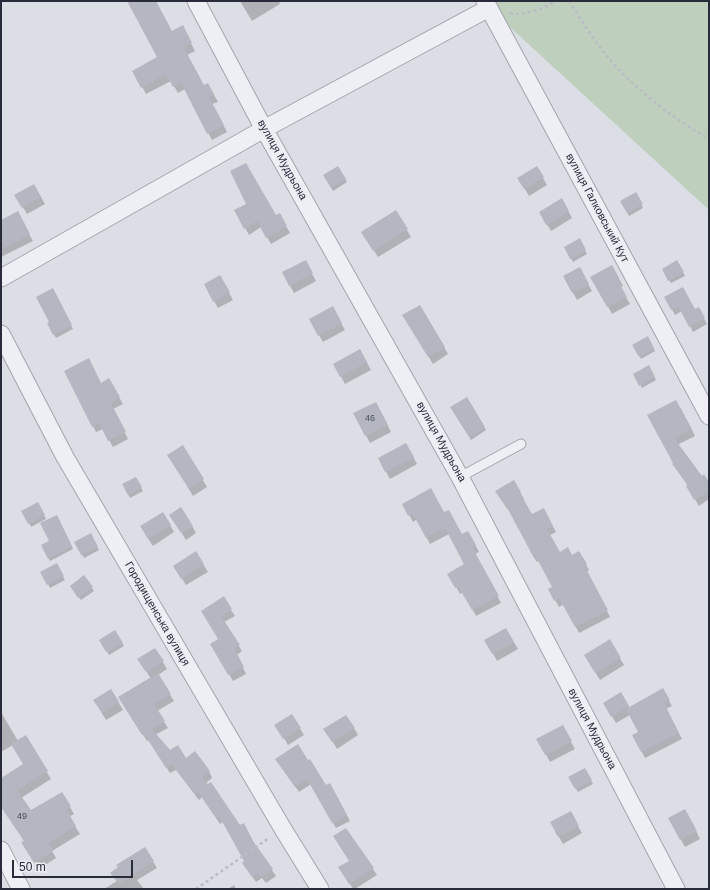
<!DOCTYPE html>
<meta charset="utf-8">
<style>
body{margin:0}
#map{position:relative;width:710px;height:890px;overflow:hidden;background:#dcdee5;font-family:Arial,sans-serif}
canvas{display:block}
.frame{position:absolute;inset:0;border:2px solid #272b3a;pointer-events:none}
.scale{position:absolute;left:12px;top:860px;width:121px;height:18px;box-sizing:border-box;border:2px solid #272b3a;border-top:0;padding-left:5px;font-size:12px;line-height:14px;white-space:nowrap;color:#272b3a;-webkit-text-stroke:3px #ebedf3;paint-order:stroke}
</style>
<div id="map">
<canvas width="710" height="890"></canvas>
<div class="frame"></div>
<div class="scale">50 m</div>
</div>
<script>
const ctx = document.querySelector('canvas').getContext('2d');
ctx.lineJoin = 'round';
function fill(path, color) {
  ctx.fillStyle = color;
  ctx.fill(path, 'evenodd');
}
function trace(path, color, width, dash) {
  ctx.strokeStyle = color;
  ctx.lineWidth = width;
  ctx.lineCap = dash ? 'butt' : 'round';
  ctx.setLineDash(dash || []);
  ctx.stroke(path);
}
function write(font, color, halo, rows, align = 'center') {
  ctx.font = font + ' Arial,sans-serif';
  ctx.lineWidth = 3;
  ctx.setLineDash([]);
  ctx.textBaseline = 'middle';
  ctx.strokeStyle = halo;
  ctx.fillStyle = color;
  for (const [text, x, y, turn = 0] of rows) {
    ctx.save();
    ctx.translate(x, y);
    ctx.rotate((+turn || 0) * Math.PI / 180);
    ctx.textAlign = isNaN(turn) ? turn : align;
    if (halo) ctx.strokeText(text, 0, 0);
    ctx.fillText(text, 0, 0);
    ctx.restore();
  }
}
fill(new Path2D(`
 M 485,1 L 709,1 L 709,210 L 489,8 Z`), '#bfcfbe');
fill(new Path2D(`
 M 128,1 L 154,1 L 172,32 L 182,27 L 195,51 L 187,55 L 204,86 L 208,84 L 218,102 L 212,104 L 227,132 L 212,140 L 185,89 L 178,93 L 171,81 L 146,94 L 134,71 L 159,58 Z
 M 240,1 L 279,1 L 280,4 L 252,21 Z
 M 338,167 L 347,182 L 333,191 L 324,175 Z
 M 537,167 L 547,185 L 529,196 L 519,179 Z
 M 34,185 L 45,204 L 27,214 L 16,195 Z
 M 636,194 L 643,208 L 629,216 L 621,202 Z
 M 562,200 L 572,218 L 551,231 L 540,213 Z
 M 236,211 L 275,216 L 279,214 L 290,233 L 271,244 L 261,227 L 249,235 Z
 M 396,212 L 411,237 L 378,257 L 363,233 Z
 M 17,213 L 33,241 L 1,257 L 1,221 Z
 M 579,240 L 587,254 L 573,262 L 565,248 Z
 M 305,261 L 316,281 L 294,293 L 283,273 Z
 M 677,262 L 685,276 L 671,283 L 663,270 Z
 M 612,266 L 623,286 L 620,287 L 630,304 L 612,314 L 592,277 Z
 M 579,268 L 592,291 L 577,300 L 564,276 Z
 M 220,276 L 233,300 L 218,308 L 205,285 Z
 M 52,289 L 73,329 L 56,338 L 48,324 L 50,323 Z
 M 665,297 L 695,310 L 698,308 L 707,324 L 693,332 L 682,311 L 675,315 Z
 M 420,306 L 448,354 L 433,364 L 404,316 Z
 M 332,307 L 345,330 L 323,342 L 310,320 Z
 M 648,338 L 655,351 L 641,359 L 634,345 Z
 M 360,350 L 371,370 L 345,384 L 334,364 Z
 M 648,366 L 656,380 L 642,388 L 634,374 Z
 M 109,380 L 123,404 L 113,409 L 128,439 L 113,447 L 103,429 L 96,432 L 93,426 L 102,384 Z
 M 466,398 L 486,430 L 471,440 L 452,407 Z
 M 680,407 L 695,436 L 677,445 L 702,477 L 709,484 L 709,499 L 699,506 L 687,486 L 688,486 L 673,464 L 674,463 L 649,416 Z
 M 380,410 L 391,432 L 370,443 L 355,414 Z
 M 406,444 L 417,464 L 390,479 L 379,459 Z
 M 183,447 L 207,487 L 193,496 L 173,462 Z
 M 136,478 L 143,491 L 130,498 L 123,485 Z
 M 514,481 L 524,499 L 523,500 L 531,516 L 543,509 L 556,532 L 550,535 L 560,553 L 572,556 L 579,552 L 589,570 L 587,572 L 610,617 L 579,633 L 564,604 L 559,607 L 549,589 L 553,587 L 539,561 L 537,562 L 533,556 L 509,508 L 507,509 L 497,492 Z
 M 38,503 L 46,519 L 31,527 L 23,511 Z
 M 403,504 L 444,513 L 462,535 L 468,532 L 479,552 L 475,554 L 501,603 L 476,616 L 463,592 L 460,594 L 449,574 L 466,564 L 449,534 L 430,544 L 417,519 L 413,522 Z
 M 163,513 L 174,532 L 153,546 L 145,534 Z
 M 56,516 L 73,549 L 50,561 L 42,546 L 50,542 Z
 M 175,522 L 192,526 L 196,533 L 186,540 Z
 M 91,535 L 99,550 L 84,558 L 76,543 Z
 M 196,552 L 208,572 L 186,585 L 174,566 Z
 M 57,565 L 65,580 L 50,588 L 42,572 Z
 M 92,588 L 94,591 L 81,600 L 73,589 Z
 M 223,598 L 235,616 L 224,622 L 242,651 L 237,655 L 246,674 L 233,681 L 211,644 L 219,639 L 202,611 Z
 M 506,629 L 518,649 L 497,661 L 486,640 Z
 M 115,631 L 124,646 L 109,655 L 100,640 Z
 M 609,641 L 624,665 L 600,680 L 585,655 Z
 M 155,649 L 167,669 L 158,675 L 174,701 L 157,711 L 168,728 L 155,735 L 170,752 L 209,771 L 212,778 L 206,783 L 253,842 L 276,876 L 266,883 L 262,878 L 256,882 L 247,869 L 245,862 L 223,822 L 220,824 L 202,797 L 199,800 L 176,770 L 170,773 L 149,740 L 147,741 L 123,703 L 151,679 L 139,659 Z
 M 111,690 L 123,710 L 106,720 L 94,700 Z
 M 663,690 L 672,706 L 666,709 L 682,739 L 645,758 L 633,735 L 639,732 L 630,715 L 616,723 L 604,703 L 620,693 L 630,708 Z
 M 1,712 L 18,741 L 25,737 L 51,779 L 21,798 L 30,812 L 70,807 L 74,814 L 69,817 L 80,834 L 52,851 L 56,858 L 39,869 L 27,850 L 25,842 L 1,806 L 1,779 L 24,764 L 13,745 L 1,752 Z
 M 292,715 L 304,735 L 288,745 L 276,725 Z
 M 562,726 L 575,749 L 550,762 L 538,740 Z
 M 354,728 L 358,735 L 337,749 L 325,729 Z
 M 280,765 L 326,787 L 330,784 L 350,821 L 336,828 L 311,784 L 299,792 Z
 M 585,769 L 593,784 L 578,792 L 570,778 Z
 M 570,813 L 582,833 L 563,844 L 551,823 Z
 M 689,817 L 700,839 L 685,847 L 681,840 Z
 M 346,829 L 377,875 L 355,889 L 353,889 L 340,868 L 350,861 Z
 M 145,848 L 157,868 L 137,880 L 144,889 L 104,889 L 117,881 Z
 M 234,885 L 236,889 L 228,889 Z`), '#0003');
fill(new Path2D(`
 M 127,1 L 156,1 L 172,31 L 183,25 L 192,43 L 184,48 L 204,85 L 208,83 L 214,94 L 209,97 L 224,125 L 207,134 L 181,83 L 173,87 L 166,74 L 141,88 L 132,71 L 157,57 Z
 M 246,163 L 276,215 L 280,213 L 287,226 L 266,238 L 257,221 L 244,229 L 234,210 L 246,204 L 230,171 Z
 M 338,166 L 346,179 L 331,188 L 323,175 Z
 M 537,166 L 544,177 L 524,189 L 517,178 Z
 M 34,184 L 41,197 L 22,208 L 14,195 Z
 M 636,192 L 643,204 L 627,213 L 620,201 Z
 M 562,198 L 569,211 L 546,225 L 539,212 Z
 M 396,210 L 408,229 L 373,251 L 361,232 Z
 M 18,211 L 30,234 L 5,247 L 1,239 L 1,220 Z
 M 580,238 L 586,250 L 570,259 L 564,247 Z
 M 306,260 L 313,273 L 289,286 L 282,272 Z
 M 677,260 L 684,272 L 668,281 L 662,269 Z
 M 612,265 L 619,278 L 617,279 L 627,297 L 607,307 L 590,277 Z
 M 580,267 L 589,284 L 572,293 L 563,276 Z
 M 220,275 L 230,292 L 213,302 L 204,284 Z
 M 683,287 L 695,309 L 699,307 L 705,318 L 689,327 L 678,306 L 671,310 L 664,297 Z
 M 53,288 L 72,325 L 53,335 L 47,323 L 49,322 L 36,297 Z
 M 420,305 L 445,347 L 428,357 L 402,315 Z
 M 333,306 L 342,323 L 318,336 L 309,319 Z
 M 648,336 L 654,348 L 639,357 L 632,345 Z
 M 360,349 L 367,362 L 340,377 L 333,364 Z
 M 89,358 L 101,383 L 109,378 L 120,397 L 111,403 L 126,432 L 108,441 L 99,423 L 92,427 L 64,371 Z
 M 649,365 L 655,377 L 639,386 L 633,374 Z
 M 467,397 L 485,427 L 469,437 L 450,407 Z
 M 676,400 L 692,429 L 674,438 L 702,476 L 704,474 L 709,482 L 709,491 L 694,500 L 686,486 L 688,485 L 672,464 L 673,463 L 647,415 Z
 M 376,402 L 388,425 L 365,436 L 353,413 Z
 M 406,443 L 414,457 L 385,472 L 378,458 Z
 M 183,445 L 204,479 L 189,489 L 167,455 Z
 M 136,477 L 142,487 L 128,495 L 122,484 Z
 M 514,480 L 521,492 L 520,493 L 532,514 L 544,508 L 553,526 L 547,529 L 560,552 L 568,547 L 572,555 L 579,551 L 587,564 L 584,565 L 608,610 L 575,627 L 559,598 L 554,601 L 548,589 L 552,587 L 535,555 L 533,556 L 504,502 L 503,503 L 495,491 Z
 M 431,488 L 444,512 L 449,510 L 462,534 L 468,531 L 476,545 L 472,547 L 499,596 L 472,610 L 458,586 L 455,588 L 447,574 L 464,564 L 445,528 L 426,538 L 413,514 L 408,516 L 402,504 Z
 M 38,502 L 45,515 L 28,524 L 21,511 Z
 M 181,507 L 193,526 L 181,533 L 169,515 Z
 M 163,512 L 171,525 L 148,539 L 140,526 Z
 M 57,515 L 72,546 L 48,559 L 41,545 L 49,541 L 40,523 Z
 M 91,533 L 98,547 L 81,555 L 74,542 Z
 M 196,551 L 204,564 L 181,579 L 173,566 Z
 M 57,563 L 64,576 L 47,585 L 40,572 Z
 M 84,575 L 93,587 L 78,598 L 70,586 Z
 M 224,596 L 232,609 L 221,616 L 240,645 L 234,648 L 244,667 L 228,675 L 210,644 L 218,639 L 201,611 Z
 M 506,628 L 514,642 L 492,654 L 484,640 Z
 M 115,630 L 123,643 L 106,652 L 99,640 Z
 M 610,639 L 621,658 L 595,673 L 584,655 Z
 M 155,648 L 164,661 L 146,672 L 137,659 Z
 M 158,673 L 171,694 L 154,704 L 165,721 L 152,729 L 170,750 L 178,745 L 186,758 L 195,751 L 210,771 L 202,777 L 208,784 L 211,782 L 240,825 L 244,823 L 253,841 L 273,869 L 261,877 L 258,873 L 252,877 L 242,863 L 244,861 L 219,816 L 216,818 L 198,792 L 195,794 L 172,764 L 166,768 L 144,734 L 142,735 L 118,697 Z
 M 663,688 L 670,700 L 664,703 L 679,733 L 641,752 L 632,735 L 638,732 L 626,709 Z
 M 111,689 L 119,702 L 102,713 L 93,700 Z
 M 621,692 L 629,706 L 611,717 L 603,703 Z
 M 292,714 L 301,728 L 283,739 L 274,725 Z
 M 346,715 L 355,728 L 332,742 L 323,729 Z
 M 563,725 L 572,741 L 545,755 L 536,739 Z
 M 26,735 L 48,771 L 17,790 L 31,810 L 62,792 L 71,806 L 66,809 L 76,826 L 48,843 L 53,851 L 34,863 L 21,842 L 24,841 L 1,807 L 1,778 L 23,764 L 11,744 Z
 M 298,744 L 308,760 L 310,759 L 326,785 L 330,783 L 347,815 L 332,823 L 307,779 L 295,787 L 275,759 Z
 M 585,768 L 592,780 L 575,789 L 568,777 Z
 M 685,809 L 697,831 L 680,840 L 668,818 Z
 M 571,811 L 579,826 L 558,837 L 550,822 Z
 M 346,828 L 374,868 L 349,884 L 338,867 L 349,861 L 333,836 Z
 M 145,847 L 154,861 L 119,884 L 110,873 L 118,867 L 116,865 Z`), '#b4b7c2');
const lane = new Path2D(`
 M 460,477 L 521,444`);
const street = new Path2D(`
 M 196,1 L 264,129 L 460,477 L 676,889
 M 485,1 L 709,416
 M 1,278 L 264,129 L 489,8
 M 1,334 L 65,457 L 283,829 L 320,889
 M 1,850 L 21,889`);
trace(lane, '#a2a5ae', 11);
trace(street, '#a2a5ae', 19);
trace(new Path2D(`
 M 569,1 C 581,20 593,39 607,56 C 634,89 673,118 709,139
 M 510,13 C 525,16 543,9 555,1
 M 196,889 L 269,838`), '#babcc4', 2.5, [3, 3]);
trace(lane, '#eeeff4', 9);
trace(street, '#eeeff4', 17);
write('9px', '#4a4e5c', null, [
 ["46",370,419],
 ["49",22,817]
]);
write('11px', '#272b3a', '#ebedf3', [
 ["вулиця Мудрьона",282,160,61],
 ["вулиця Галковський Кут",597,208,62],
 ["вулиця Мудрьона",441,442,61],
 ["Городищенська вулиця",157,614,60],
 ["вулиця Мудрьона",592,729,62]
]);
</script>
